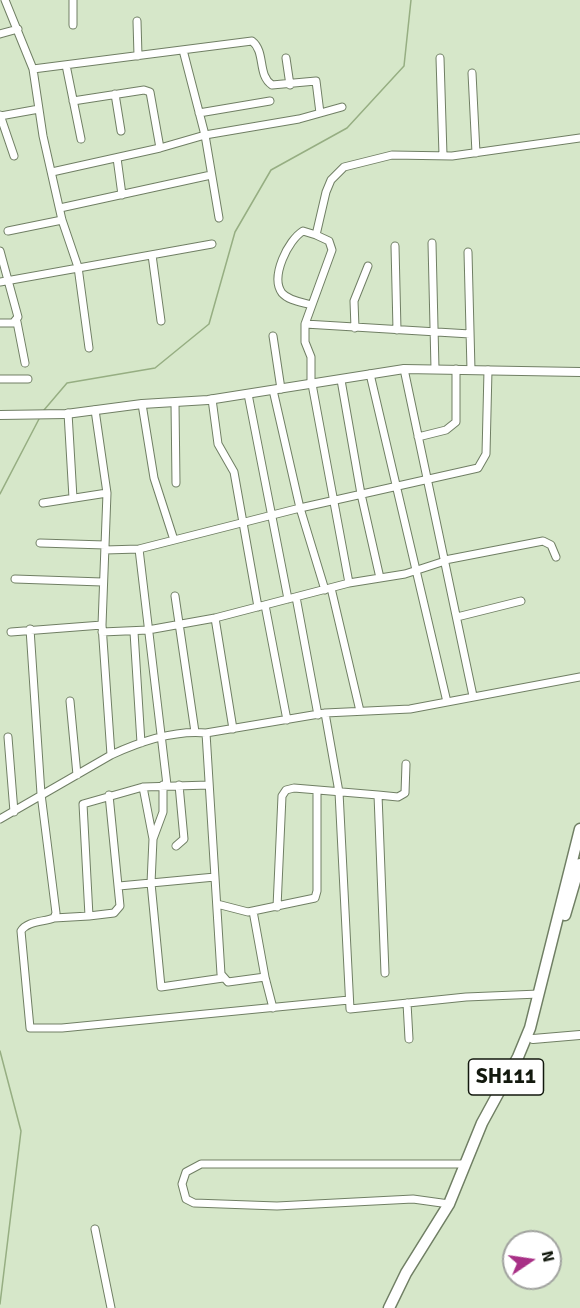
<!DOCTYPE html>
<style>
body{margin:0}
#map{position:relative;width:580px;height:1308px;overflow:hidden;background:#d6e7c9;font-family:Signika,sans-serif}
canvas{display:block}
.north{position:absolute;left:502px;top:1230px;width:60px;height:60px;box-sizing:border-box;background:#fff;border:2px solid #a1a39f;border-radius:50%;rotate:77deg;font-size:16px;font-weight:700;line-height:24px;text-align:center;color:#13190e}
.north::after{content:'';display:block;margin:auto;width:21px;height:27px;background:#a83086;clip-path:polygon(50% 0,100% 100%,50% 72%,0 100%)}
</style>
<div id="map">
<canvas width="580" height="1308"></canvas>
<div class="north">N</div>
</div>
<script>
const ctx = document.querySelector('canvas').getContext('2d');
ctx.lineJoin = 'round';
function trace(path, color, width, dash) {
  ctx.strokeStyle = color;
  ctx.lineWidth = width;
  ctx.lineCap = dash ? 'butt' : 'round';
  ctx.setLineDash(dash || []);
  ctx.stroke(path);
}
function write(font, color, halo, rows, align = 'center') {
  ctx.font = font + ' Signika,sans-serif';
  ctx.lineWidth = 4.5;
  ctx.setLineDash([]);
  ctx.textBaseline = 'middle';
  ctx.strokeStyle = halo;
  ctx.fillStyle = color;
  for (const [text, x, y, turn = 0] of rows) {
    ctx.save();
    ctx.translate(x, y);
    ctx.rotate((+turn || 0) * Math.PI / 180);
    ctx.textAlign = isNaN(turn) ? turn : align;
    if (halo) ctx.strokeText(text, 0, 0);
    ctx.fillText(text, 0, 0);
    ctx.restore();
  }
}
trace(new Path2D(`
 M 44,410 L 67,383 L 155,368 L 209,324 L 235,232 L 271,170 L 347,128 L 404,66 L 411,0
 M 0,494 L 39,419
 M 0,1051 L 21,1131 L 0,1304`), '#96ae82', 1.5);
const minor = new Path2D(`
 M 5,0 L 33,69 L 43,136 L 62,220 L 78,267 L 89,348
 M 73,0 L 73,25
 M 137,21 L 138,56
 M 0,34 L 18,29
 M 286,58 L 290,85
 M 440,58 L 443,155
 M 66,65 L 81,139
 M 33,69 L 252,41 C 266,52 257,75 272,85 L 316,81 L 320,113
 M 472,73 L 476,153
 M 115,94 L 121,131
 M 73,101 L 144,90 L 150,92 L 160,148
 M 199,113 L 270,101
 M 0,115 L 14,156
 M 0,116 L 39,109
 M 117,158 L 122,195
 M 52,172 L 160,148 L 205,135 L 183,50
 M 60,208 L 211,175
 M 219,218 L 205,135 L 299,119 L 342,107
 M 8,231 L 62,220
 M 432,243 L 435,369
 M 395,246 L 397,330
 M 0,251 L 18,317 L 13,323 L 0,323
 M 468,252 L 471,370
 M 152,255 L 161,321
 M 0,282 L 212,244
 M 312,305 C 302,302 289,301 282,293 C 270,277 288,240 303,231 L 316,235
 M 17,322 L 25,363
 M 305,324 L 470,334
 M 355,328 L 354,301 L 368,266
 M 273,336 L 281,389
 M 404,369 L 473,696
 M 370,374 L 447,702
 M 0,379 L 28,379
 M 341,380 L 361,494 L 380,578
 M 311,384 L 311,357 L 305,342 L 305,324 L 332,250 L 329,241 L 316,235 L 326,192 L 331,180 L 344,167 L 392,155 L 452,156 L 580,138
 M 312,384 L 349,583
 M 273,390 L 300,508 L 325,590
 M 248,394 L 288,599
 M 212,399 L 218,444 L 234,472 L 258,607
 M 175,403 L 176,483
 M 142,404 L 154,478 L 174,540
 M 95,410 L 107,493 L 102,625 L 111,755 C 139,742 175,730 206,733 L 325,713 L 410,709 L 580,677
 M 68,413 L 73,498
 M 418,437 L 446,430 L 456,422 L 456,369
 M 43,503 L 107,493
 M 40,543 L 105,545
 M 139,549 L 167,785
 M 105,550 L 139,549 L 300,508 L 478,468 L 486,454 L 488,370
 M 445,560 L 543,541 L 551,545 L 556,557
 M 15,579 L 102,582
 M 331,588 L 360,711
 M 175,596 L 195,732
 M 296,597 L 318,715
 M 265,605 L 287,720
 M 457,617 L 521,601
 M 215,618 L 233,729
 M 30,629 L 41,794 L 56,913 L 54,918 C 43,922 27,921 21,931 L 30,1028 L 62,1028 L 349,1000
 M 11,632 L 102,625
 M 102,632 L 148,630 L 215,618 L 349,583 L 405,574 L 445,561
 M 134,632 L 141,743
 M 70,701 L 77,775
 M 325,713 L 339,792 L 350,1009 L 466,997 L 539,994
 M 206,733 L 221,974 L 228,982 L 265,977 L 273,1008
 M 8,737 L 14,812
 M 143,787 L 153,839 L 151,883 L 161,987 L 223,978
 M 378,795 L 398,797 L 405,793 L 406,764
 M 0,819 L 111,755
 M 153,839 L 163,812 L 163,785
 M 176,846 L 184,839 L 179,785
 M 119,886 L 215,877
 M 217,904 L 248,912 L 315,898 L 317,891 L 317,790
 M 277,907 L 282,796 L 286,790 L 294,788 L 378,795 L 385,973
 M 253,911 L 265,977
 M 89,916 L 114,913 L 120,906 L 109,795
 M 54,918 L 89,916 L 83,804 L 143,787 L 209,785
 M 407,1003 L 409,1039
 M 449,1204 L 413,1199 L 277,1206 L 194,1203 L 186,1199 L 182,1184 L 186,1172 L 201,1164 L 465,1164
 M 95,1229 L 111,1308`);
const tertiary = new Path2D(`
 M 0,415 L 66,414 L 142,404 L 208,400 L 404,369 L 580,372
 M 533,1039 L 580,1035`);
const primary = new Path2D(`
 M 565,915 L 580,864
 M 389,1308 L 406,1273 L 449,1204 L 482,1123 L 518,1057 L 530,1028 L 580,829`);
trace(minor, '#707f64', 9);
trace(tertiary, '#707f64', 10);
trace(primary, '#707f64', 13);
trace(minor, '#fff', 7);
trace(tertiary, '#fff', 8);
trace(primary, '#fff', 10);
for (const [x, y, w] of [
 [506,1077,75]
]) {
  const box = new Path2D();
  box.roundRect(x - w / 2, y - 18, w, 36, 4.5);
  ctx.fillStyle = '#fff';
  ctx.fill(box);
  trace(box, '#13190e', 1.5);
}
write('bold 21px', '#13190e', null, [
 ["SH111",506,1077]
]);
</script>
